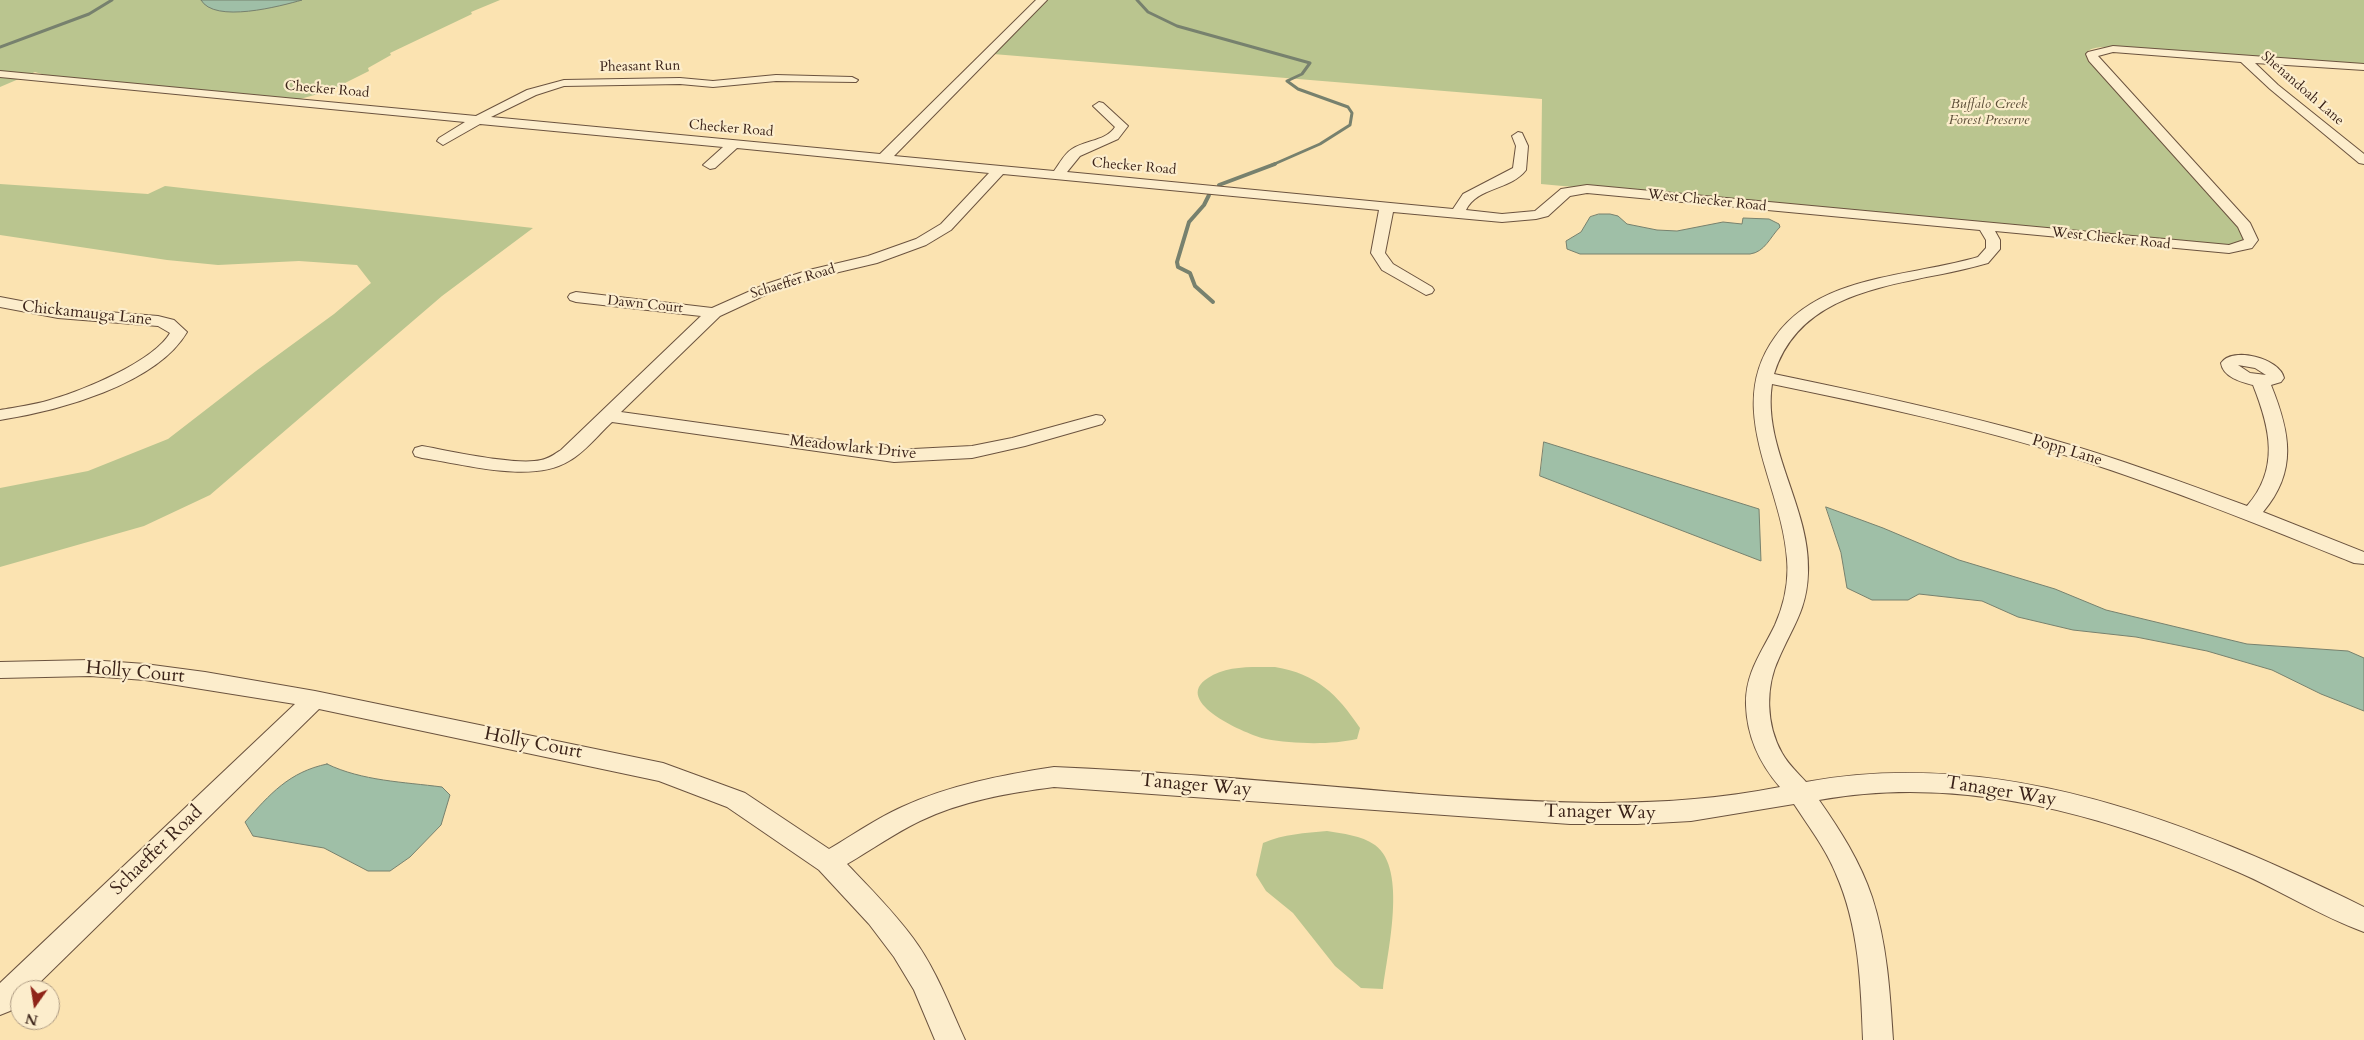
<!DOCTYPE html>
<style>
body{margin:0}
#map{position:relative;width:2364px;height:1040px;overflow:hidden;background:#fbe3b1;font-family:Cardo,serif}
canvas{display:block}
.north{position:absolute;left:10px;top:980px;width:50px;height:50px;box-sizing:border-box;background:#fcedcc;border:1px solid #af9c84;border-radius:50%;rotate:193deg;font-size:14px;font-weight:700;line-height:20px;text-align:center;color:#3b2319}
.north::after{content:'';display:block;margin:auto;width:18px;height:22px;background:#8f2418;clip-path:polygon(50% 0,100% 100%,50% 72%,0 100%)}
</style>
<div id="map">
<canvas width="2364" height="1040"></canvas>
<div class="north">N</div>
</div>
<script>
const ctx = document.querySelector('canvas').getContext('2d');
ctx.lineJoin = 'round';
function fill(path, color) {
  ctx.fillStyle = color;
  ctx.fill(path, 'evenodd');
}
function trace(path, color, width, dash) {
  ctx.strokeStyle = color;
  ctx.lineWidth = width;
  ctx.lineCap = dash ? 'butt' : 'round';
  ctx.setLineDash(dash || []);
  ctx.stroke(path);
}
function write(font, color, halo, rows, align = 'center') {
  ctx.font = font + ' Cardo,serif';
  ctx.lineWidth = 4.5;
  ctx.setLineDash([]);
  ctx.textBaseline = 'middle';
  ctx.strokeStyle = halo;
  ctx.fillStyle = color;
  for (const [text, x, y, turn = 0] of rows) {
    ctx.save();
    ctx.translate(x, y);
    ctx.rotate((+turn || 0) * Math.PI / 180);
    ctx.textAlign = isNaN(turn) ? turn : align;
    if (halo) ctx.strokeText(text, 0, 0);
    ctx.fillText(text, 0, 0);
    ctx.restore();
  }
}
fill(new Path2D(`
 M 0,0 L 500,0 L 471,12 L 472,14 L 390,53 L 391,55 L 368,68 L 369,71 L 329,91 L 300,99 L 45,75 L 35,72 L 0,87 Z
 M 1047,0 L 2364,0 L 2364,65 L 2117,48 C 2107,48 2095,45 2087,52 L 2182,158 L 2251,240 L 2235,248 L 1541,184 L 1542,99 L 993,54 Z
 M 0,184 L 148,194 L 165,186 L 533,228 L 442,296 L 210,495 L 144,526 L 0,567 L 0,488 L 88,471 L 168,439 L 256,371 L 334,314 L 371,283 L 357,265 L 299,261 L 218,265 L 167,260 L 0,235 Z
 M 1275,667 C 1317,674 1337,694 1360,728 L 1357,739 C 1331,745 1293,744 1266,739 C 1248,735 1170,702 1208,678 C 1226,665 1254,667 1275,667 Z
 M 1327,831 C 1343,834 1361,835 1375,845 C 1408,869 1387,953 1383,989 L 1361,988 L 1335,966 L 1293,913 L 1266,891 L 1256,875 L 1263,843 C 1284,834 1305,833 1327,831 Z`), '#bac58f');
const water = new Path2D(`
 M 201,0 L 302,0 C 281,6 214,24 201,0 Z
 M 1599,214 L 1610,214 L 1618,216 L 1627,224 L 1657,230 L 1677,231 L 1723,222 L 1742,224 L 1743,218 L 1769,219 L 1779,224 L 1780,227 C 1770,237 1765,252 1750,254 L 1580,254 L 1567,249 L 1566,241 L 1581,232 L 1590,217 Z
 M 1544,442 L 1759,509 L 1761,561 L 1540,476 Z
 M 1826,507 L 1883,528 L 1959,560 L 2055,589 L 2106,610 L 2247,644 L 2348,651 L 2364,658 L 2364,711 L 2321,694 L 2272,670 L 2207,651 L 2136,637 L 2073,630 L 2018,617 L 1982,601 L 1919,594 L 1908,600 L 1872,600 L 1847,588 L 1841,553 Z
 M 327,764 C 362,781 404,782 442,787 L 450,795 L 441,825 L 410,857 L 390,871 L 368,871 L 324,848 L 253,836 L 245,822 C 270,794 289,772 327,764 Z`);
fill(water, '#9fbfa7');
trace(water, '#77816e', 1);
trace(new Path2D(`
 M 1137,0 L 1148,12 L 1177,26 L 1310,63 L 1302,74 L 1287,81 L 1298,89 L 1348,107 L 1352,113 L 1350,125 L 1320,144 L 1272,165
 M 0,47 L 89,14 L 112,0`), '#77816e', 3);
trace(new Path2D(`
 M 1219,185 L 1275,164
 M 1209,195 L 1204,205 L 1189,222 L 1177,262 L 1178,267 L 1190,273 L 1195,286 L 1213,302`), '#77816e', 4);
const minor = new Path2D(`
 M 1036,0 L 1047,0 L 894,156 L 1054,171 C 1060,163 1064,154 1072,149 C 1086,140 1106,141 1115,127 L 1093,106 L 1099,102 L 1103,103 L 1128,126 L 1118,139 L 1080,156 L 1067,172 L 1453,209 L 1463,194 L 1513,168 L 1516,146 L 1512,136 L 1518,132 L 1522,133 L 1528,146 L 1526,170 C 1511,190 1477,187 1466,210 L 1502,214 L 1535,211 L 1561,189 L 1587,185 L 2229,245 L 2244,240 L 2238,227 L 2089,61 L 2086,54 L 2088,52 L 2113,46 L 2364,64 L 2364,70 L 2255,63 L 2278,85 L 2364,154 L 2364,164 L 2359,163 L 2270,89 L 2241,62 L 2113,52 L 2098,56 L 2250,223 L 2258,240 L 2252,248 L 2229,253 L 1995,231 L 2000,240 L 2000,249 L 1988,263 C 1912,286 1803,282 1774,374 C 1866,393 1959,413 2050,439 C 2117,458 2182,482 2247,506 C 2280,468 2270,428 2253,385 C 2241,382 2223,377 2221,363 C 2232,346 2280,358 2284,378 L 2281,382 L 2271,385 C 2290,432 2298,471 2263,512 L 2364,552 L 2364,564 L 2354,563 C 2262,526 2171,489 2077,459 C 1977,427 1874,405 1772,384 C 1762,448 1811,508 1808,573 C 1807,609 1793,626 1779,658 C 1765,687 1766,725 1782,753 C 1788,764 1798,773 1806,782 C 2001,746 2191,822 2364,907 L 2364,932 C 2320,916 2280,890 2238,872 C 2106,815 1963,774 1819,800 C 1840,830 1860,861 1872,897 C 1887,943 1890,992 1893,1040 L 1863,1040 C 1861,984 1859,926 1836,874 C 1826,849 1809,827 1794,804 L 1691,821 L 1637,824 L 1570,824 L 1054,787 C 1008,793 962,801 920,821 C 895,833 871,850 847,864 C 870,888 893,911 913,938 C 936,969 949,1005 965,1040 L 935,1040 L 914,990 L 894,957 L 869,924 L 819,870 L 727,807 L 659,781 L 319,709 L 32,990 L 20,990 L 20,1002 L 10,1011 L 0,1015 L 0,983 L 295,704 L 145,680 L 90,676 L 0,678 L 0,662 L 90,660 L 145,664 L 205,672 L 315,691 L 663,763 L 745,793 L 829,849 C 853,835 877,818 902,807 C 950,785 1002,775 1054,767 C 1176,772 1298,784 1419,794 C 1542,803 1659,811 1780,787 C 1760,764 1747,737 1746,705 C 1745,673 1762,652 1775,625 C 1784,605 1789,581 1787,559 C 1782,483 1723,409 1775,337 C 1820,274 1911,277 1978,257 L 1986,248 L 1986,240 L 1980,230 L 1587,193 L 1570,196 L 1548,216 L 1536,219 L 1502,222 L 1393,212 L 1385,253 L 1393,264 L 1432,287 L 1434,290 L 1432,293 L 1426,295 L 1382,270 L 1371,253 L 1379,210 L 1003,174 L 951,230 L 926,245 L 877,263 L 818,277 L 776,290 L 720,316 L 621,412 L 894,450 L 972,446 L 1012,438 L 1096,415 L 1102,416 L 1105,420 L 1102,424 L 1025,446 L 972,458 L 894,462 L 612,422 C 598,435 585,452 569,461 C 532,484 464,464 422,458 L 415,456 L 413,452 L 415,448 L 422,446 C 450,451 516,466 541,460 C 548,459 555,454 561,450 L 701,316 L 576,302 L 570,300 L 568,297 L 570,294 L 576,292 L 712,308 L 766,284 L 809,270 L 868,256 L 916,239 L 941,224 L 989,173 L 737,148 L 715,168 L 710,169 L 703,165 L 723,147 L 480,124 L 443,145 L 437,141 L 439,138 L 465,122 L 0,77 L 0,71 L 476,116 L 527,90 L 564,80 L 680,78 L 713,81 L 776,75 L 852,77 L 858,80 L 856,82 L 776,81 L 713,87 L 680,84 L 564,86 L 536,95 L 491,117 L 880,154 ZM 2238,365 L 2255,368 L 2266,375 L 2250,373 Z
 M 0,297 L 58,308 L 158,316 L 174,320 L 187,332 C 156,385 57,411 0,420 L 0,410 C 17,407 34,405 50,400 C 82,391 153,362 170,333 L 158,326 L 58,318 L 0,307 Z`);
trace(minor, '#6b533f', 2);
fill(minor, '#fcedcc');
write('14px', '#3b2319', '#fcedcc', [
 ["Pheasant Run",640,67,-1],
 ["Shenandoah Lane",2302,89,41],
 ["Checker Road",327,90,5],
 ["Checker Road",731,129,5],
 ["Checker Road",1134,167,5],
 ["West Checker Road",1707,201,6],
 ["West Checker Road",2111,239,6],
 ["Schaeffer Road",793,282,-17],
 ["Dawn Court",645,305,6]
]);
write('italic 14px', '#5b4c36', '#fcedcc', [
 ["Buffalo Creek",1989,105],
 ["Forest Preserve",1989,121]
]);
write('16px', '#3b2319', '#fcedcc', [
 ["Chickamauga Lane",87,314,6],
 ["Meadowlark Drive",853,448,6],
 ["Popp Lane",2067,451,17]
]);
write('19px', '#3b2319', '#fcedcc', [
 ["Holly Court",135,673,5],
 ["Holly Court",533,744,11],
 ["Tanager Way",1196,786,5],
 ["Tanager Way",2001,792,9],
 ["Tanager Way",1600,813,1],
 ["Schaeffer Road",157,851,-44]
]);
</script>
